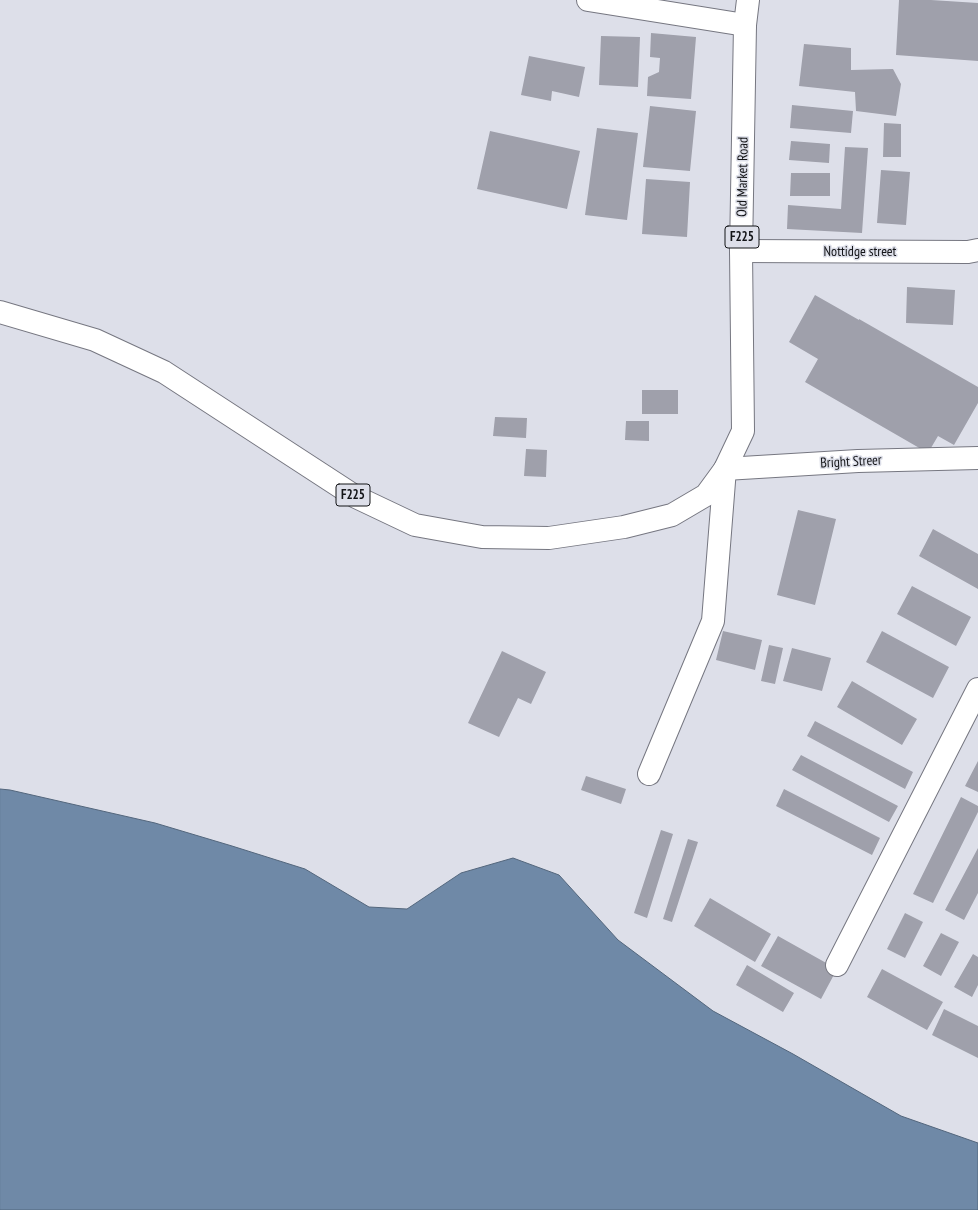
<!DOCTYPE html>
<style>
body{margin:0}
canvas{display:block;background:#dddfe9}
</style>
<canvas width="978" height="1210"></canvas>
<script>
const ctx = document.querySelector('canvas').getContext('2d');
ctx.lineJoin = 'round';
function fill(path, color) {
  ctx.fillStyle = color;
  ctx.fill(path, 'evenodd');
}
function trace(path, color, width, dash) {
  ctx.strokeStyle = color;
  ctx.lineWidth = width;
  ctx.lineCap = dash ? 'butt' : 'round';
  ctx.setLineDash(dash || []);
  ctx.stroke(path);
}
function write(font, color, halo, rows, align = 'center') {
  ctx.font = font + ' "PT Sans Narrow",sans-serif';
  ctx.lineWidth = 3;
  ctx.setLineDash([]);
  ctx.textBaseline = 'middle';
  ctx.strokeStyle = halo;
  ctx.fillStyle = color;
  for (const [text, x, y, turn = 0] of rows) {
    ctx.save();
    ctx.translate(x, y);
    ctx.rotate((+turn || 0) * Math.PI / 180);
    ctx.textAlign = isNaN(turn) ? turn : align;
    if (halo) ctx.strokeText(text, 0, 0);
    ctx.fillText(text, 0, 0);
    ctx.restore();
  }
}
const water = new Path2D(`
 M 0,789 L 10,790 L 155,823 L 232,846 L 305,869 L 369,907 L 407,909 L 461,873 L 513,858 L 559,875 L 618,940 L 713,1011 L 793,1054 L 901,1116 L 978,1143 L 978,1210 L 0,1210 Z`);
fill(water, '#6f89a7');
trace(water, '#53667c', 1);
fill(new Path2D(`
 M 899,0 L 931,0 L 978,3 L 978,61 L 896,55 Z
 M 651,33 L 696,37 L 691,99 L 647,96 L 648,77 L 659,72 L 660,58 L 650,57 Z
 M 601,36 L 640,37 L 638,87 L 599,85 Z
 M 804,44 L 851,48 L 851,70 L 893,69 L 901,84 L 896,116 L 856,111 L 855,92 L 799,86 Z
 M 529,56 L 585,67 L 579,97 L 552,91 L 551,101 L 521,95 Z
 M 792,105 L 853,111 L 851,133 L 790,128 Z
 M 650,106 L 696,111 L 690,171 L 643,167 Z
 M 884,123 L 901,124 L 901,157 L 883,157 Z
 M 597,128 L 638,133 L 627,220 L 585,215 Z
 M 490,131 L 580,151 L 567,209 L 477,189 Z
 M 791,141 L 830,144 L 829,163 L 789,160 Z
 M 845,147 L 868,148 L 862,233 L 787,229 L 788,205 L 841,209 Z
 M 881,170 L 910,172 L 906,225 L 877,223 Z
 M 791,173 L 830,173 L 830,196 L 790,196 Z
 M 646,179 L 690,182 L 687,237 L 642,234 Z
 M 907,287 L 955,290 L 953,325 L 906,323 Z
 M 815,295 L 859,320 L 859,319 L 978,387 L 978,403 L 954,445 L 938,436 L 928,453 L 805,382 L 818,359 L 789,342 Z
 M 642,390 L 678,390 L 678,414 L 642,414 Z
 M 495,417 L 527,418 L 526,438 L 493,436 Z
 M 626,421 L 649,421 L 649,441 L 625,440 Z
 M 526,449 L 547,450 L 546,477 L 524,476 Z
 M 798,510 L 836,519 L 815,605 L 777,595 Z
 M 933,529 L 978,554 L 978,589 L 919,556 Z
 M 912,586 L 971,617 L 956,646 L 897,614 Z
 M 723,631 L 762,640 L 755,670 L 716,660 Z
 M 882,631 L 949,667 L 933,698 L 866,662 Z
 M 769,645 L 783,648 L 775,684 L 761,681 Z
 M 792,648 L 831,658 L 822,691 L 783,681 Z
 M 502,651 L 546,672 L 531,704 L 518,698 L 499,737 L 468,723 Z
 M 852,681 L 917,719 L 902,745 L 837,707 Z
 M 815,721 L 913,772 L 905,789 L 807,736 Z
 M 801,755 L 898,806 L 889,822 L 792,770 Z
 M 978,761 L 978,792 L 965,786 Z
 M 586,776 L 626,789 L 621,804 L 581,790 Z
 M 784,789 L 880,838 L 872,855 L 776,806 Z
 M 961,797 L 978,806 L 978,812 L 933,903 L 913,894 Z
 M 661,830 L 673,834 L 647,918 L 634,913 Z
 M 688,839 L 698,842 L 672,922 L 663,919 Z
 M 978,848 L 978,893 L 964,920 L 945,910 Z
 M 710,898 L 771,934 L 755,962 L 694,926 Z
 M 905,913 L 923,922 L 905,958 L 887,949 Z
 M 941,933 L 959,942 L 941,976 L 923,966 Z
 M 778,936 L 837,969 L 821,999 L 761,966 Z
 M 973,954 L 978,957 L 978,985 L 972,997 L 954,987 Z
 M 747,965 L 794,993 L 783,1012 L 736,985 Z
 M 882,969 L 943,1002 L 927,1030 L 867,997 Z
 M 944,1009 L 978,1026 L 978,1058 L 932,1035 Z`), '#9fa0ab');
const minor = new Path2D(`
 M 588,0 L 745,25
 M 741,251 L 968,252 L 978,250
 M 649,774 L 713,621 L 725,469
 M 837,965 L 978,689`);
const secondary = new Path2D(`
 M 725,469 L 858,461 L 978,458`);
const primary = new Path2D(`
 M 0,312 L 95,340 L 164,372 L 356,497 L 415,525 L 482,537 L 549,538 L 624,527 L 672,515 L 706,495 L 725,469 L 743,431 L 741,251 L 745,25 L 748,0`);
trace(minor, '#767781', 24);
trace(secondary, '#767781', 24);
trace(primary, '#767781', 24);
trace(minor, '#fff', 22);
trace(secondary, '#fff', 22);
trace(primary, '#fff', 22);
for (const [x, y, w] of [
 [742,237,34],
 [353,495,34]
]) {
  const box = new Path2D();
  box.roundRect(x - w / 2, y - 11, w, 22, 3);
  ctx.fillStyle = '#dddfe9';
  ctx.fill(box);
  trace(box, '#131417', 1);
}
write('bold 13px', '#131417', null, [
 ["F225",742,237],
 ["F225",353,495]
]);
write('14px', '#131417', '#dddfe9', [
 ["Old Market Road",743,177,-89],
 ["Nottidge street",860,252],
 ["Bright Streer",851,462,-3]
]);
</script>
